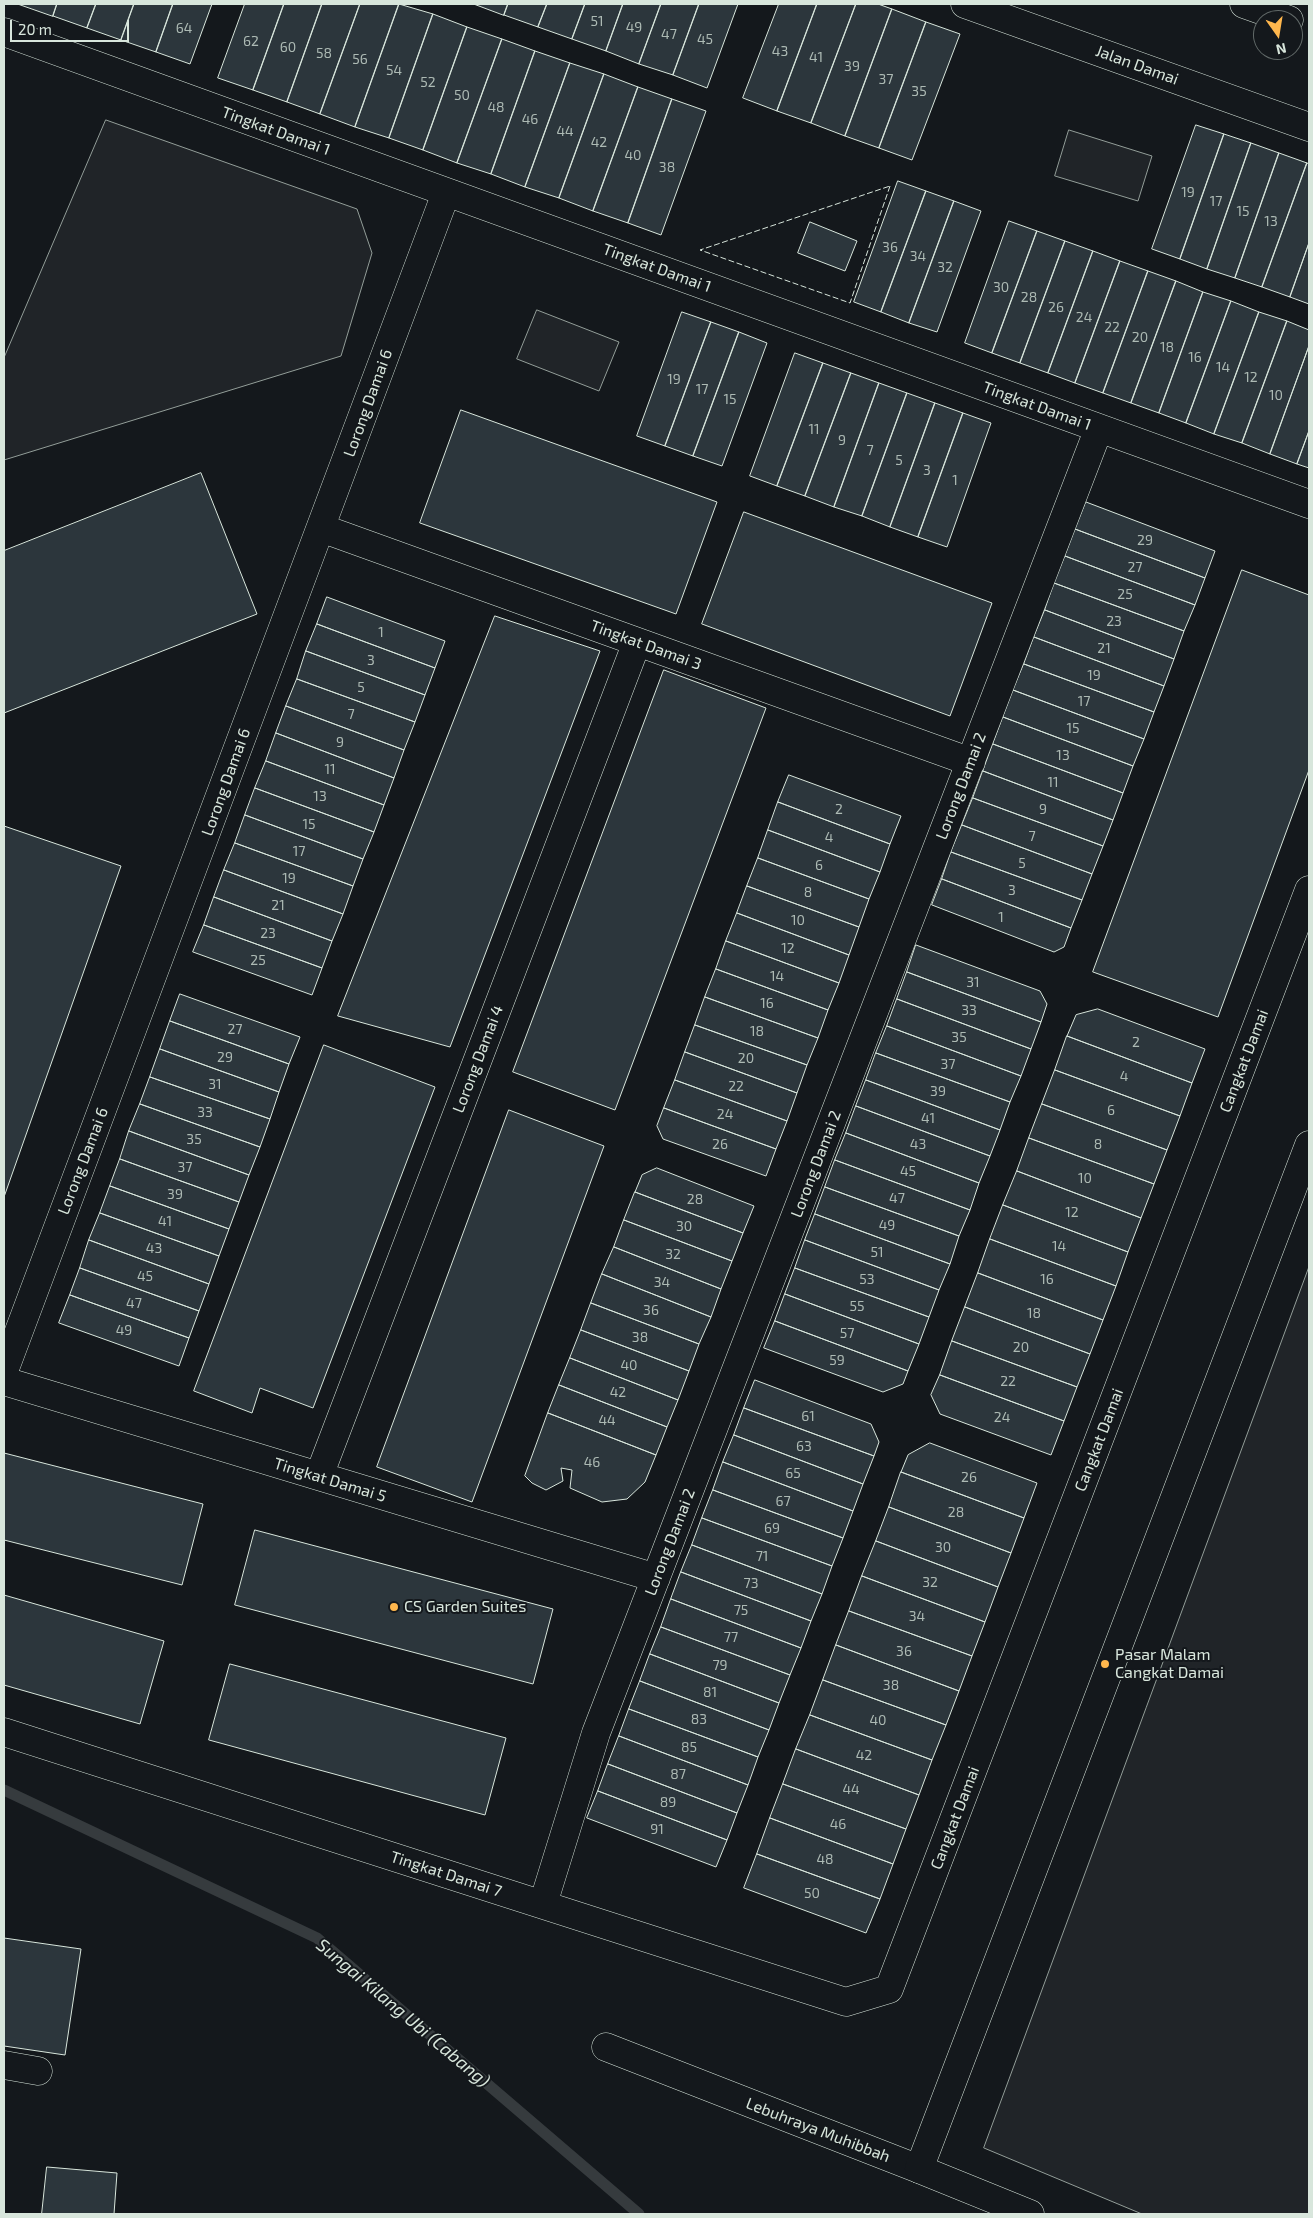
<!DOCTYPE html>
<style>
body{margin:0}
#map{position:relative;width:1313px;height:2218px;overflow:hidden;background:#14181c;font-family:"Exo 2",sans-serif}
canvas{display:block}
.frame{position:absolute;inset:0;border:5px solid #d8e6dc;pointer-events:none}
.north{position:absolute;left:1253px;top:10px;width:50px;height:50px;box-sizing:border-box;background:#14181c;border:1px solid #626a69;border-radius:50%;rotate:167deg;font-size:14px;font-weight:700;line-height:20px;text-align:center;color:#d8e6dc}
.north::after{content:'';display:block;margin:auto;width:18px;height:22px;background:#ffb74d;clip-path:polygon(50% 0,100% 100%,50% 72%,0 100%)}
.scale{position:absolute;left:10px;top:20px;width:119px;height:22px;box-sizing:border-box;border:2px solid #d8e6dc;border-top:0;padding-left:6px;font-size:15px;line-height:18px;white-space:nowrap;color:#d8e6dc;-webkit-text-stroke:4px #14181c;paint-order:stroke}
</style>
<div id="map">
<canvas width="1313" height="2218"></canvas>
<div class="frame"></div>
<div class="north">N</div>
<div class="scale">20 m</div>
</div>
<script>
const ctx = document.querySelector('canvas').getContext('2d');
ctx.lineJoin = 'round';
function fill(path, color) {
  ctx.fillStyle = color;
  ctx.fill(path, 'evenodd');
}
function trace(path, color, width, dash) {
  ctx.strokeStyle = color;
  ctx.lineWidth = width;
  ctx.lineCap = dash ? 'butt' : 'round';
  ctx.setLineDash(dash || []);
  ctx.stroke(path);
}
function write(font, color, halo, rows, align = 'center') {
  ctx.font = font + ' "Exo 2",sans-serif';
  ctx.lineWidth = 4;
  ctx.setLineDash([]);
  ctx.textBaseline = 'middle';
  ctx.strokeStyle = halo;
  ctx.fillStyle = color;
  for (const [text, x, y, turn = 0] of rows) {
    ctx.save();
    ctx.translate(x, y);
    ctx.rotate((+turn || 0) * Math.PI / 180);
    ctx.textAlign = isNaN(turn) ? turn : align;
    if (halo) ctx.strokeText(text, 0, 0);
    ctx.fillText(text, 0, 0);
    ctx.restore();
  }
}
const green = new Path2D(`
 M 106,120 L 357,209 L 372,253 L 341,356 L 4,460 L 4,358 Z
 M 1069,130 L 1152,156 L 1138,201 L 1055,176 Z
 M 537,310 L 619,342 L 599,391 L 517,359 Z
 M 1309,1267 L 1309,2214 L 1142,2214 L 984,2148 Z`);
fill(green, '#202428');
trace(green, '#939e99', 1);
trace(new Path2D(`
 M 4,1790 L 317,1938 L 639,2214`), '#363b3e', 11);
const building = new Path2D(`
 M 18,4 L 57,4 L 53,16 Z
 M 57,4 L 96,4 L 87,28 L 53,16 Z
 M 96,4 L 134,4 L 121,40 L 87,28 Z
 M 134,4 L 173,4 L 156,52 L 121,40 Z
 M 173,4 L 212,4 L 190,64 L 156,52 Z
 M 245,4 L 284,4 L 253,90 L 218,78 Z
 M 284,4 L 322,4 L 287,102 L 253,90 Z
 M 322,4 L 360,4 L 320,114 L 287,102 Z
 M 360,4 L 399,4 L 355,127 L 320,114 Z
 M 399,4 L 433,14 L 389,138 L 355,127 Z
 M 474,4 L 508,4 L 504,15 Z
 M 508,4 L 547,4 L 538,27 L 504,15 Z
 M 547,4 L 585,4 L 572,39 L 538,27 Z
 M 585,4 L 623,4 L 606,51 L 572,39 Z
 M 623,4 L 661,4 L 639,64 L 606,51 Z
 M 661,4 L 699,4 L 673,75 L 639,64 Z
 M 699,4 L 738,4 L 707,88 L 673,75 Z
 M 779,4 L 817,4 L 777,111 L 743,98 Z
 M 817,4 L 856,4 L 811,123 L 777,111 Z
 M 856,4 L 878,4 L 892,9 L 845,136 L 811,123 Z
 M 892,9 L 926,22 L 879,148 L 845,136 Z
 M 433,14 L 467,27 L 423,150 L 389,138 Z
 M 926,22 L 960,34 L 912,160 L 879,148 Z
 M 467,27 L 502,39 L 457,163 L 423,150 Z
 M 502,39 L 535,51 L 491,174 L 457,163 Z
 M 535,51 L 570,63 L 525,187 L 491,174 Z
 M 570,63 L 604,74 L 559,198 L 525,187 Z
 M 604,74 L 638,87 L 593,211 L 559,198 Z
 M 638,87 L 672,99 L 628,223 L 593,211 Z
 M 672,99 L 706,111 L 661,235 L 628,223 Z
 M 1196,125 L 1224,134 L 1180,259 L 1152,249 Z
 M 1224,134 L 1251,143 L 1207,269 L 1180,259 Z
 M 1251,143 L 1279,153 L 1235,278 L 1207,269 Z
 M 1279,153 L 1307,163 L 1262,287 L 1235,278 Z
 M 1307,163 L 1309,164 L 1309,243 L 1290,297 L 1262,287 Z
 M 898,181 L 926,191 L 881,312 L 854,302 Z
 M 926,191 L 954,201 L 909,323 L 881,312 Z
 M 954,201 L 981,211 L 937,332 L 909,323 Z
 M 1009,221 L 1037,231 L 992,353 L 965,343 Z
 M 810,222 L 857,241 L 845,271 L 798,253 Z
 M 1037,231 L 1065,241 L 1020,363 L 992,353 Z
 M 1065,241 L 1093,251 L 1048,373 L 1020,363 Z
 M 1309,243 L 1309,304 L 1290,297 Z
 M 1093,251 L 1120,261 L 1075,383 L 1048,373 Z
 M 1120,261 L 1148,271 L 1103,393 L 1075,383 Z
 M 1148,271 L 1176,281 L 1131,403 L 1103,393 Z
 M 1176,281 L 1203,292 L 1159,413 L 1131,403 Z
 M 1203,292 L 1231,301 L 1186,423 L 1159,413 Z
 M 1231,301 L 1259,312 L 1214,434 L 1186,423 Z
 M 682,312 L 711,322 L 665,446 L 637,436 Z
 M 1259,312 L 1287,321 L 1242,443 L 1214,434 Z
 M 1287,321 L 1309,330 L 1309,346 L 1270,454 L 1242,443 Z
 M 711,322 L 739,332 L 693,456 L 665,446 Z
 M 739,332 L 767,343 L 722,466 L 693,456 Z
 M 1309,346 L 1309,431 L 1297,464 L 1270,454 Z
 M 795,353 L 823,363 L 777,486 L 750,476 Z
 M 823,363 L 851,373 L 805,496 L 777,486 Z
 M 851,373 L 879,383 L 834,507 L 805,496 Z
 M 879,383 L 907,393 L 862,516 L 834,507 Z
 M 907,393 L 935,403 L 890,527 L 862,516 Z
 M 935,403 L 963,413 L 918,537 L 890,527 Z
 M 461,410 L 717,502 L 676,614 L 420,523 Z
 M 963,413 L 991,423 L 947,547 L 918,537 Z
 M 1309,431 L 1309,468 L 1297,464 Z
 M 201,473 L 257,614 L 4,713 L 4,551 Z
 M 1086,502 L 1215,551 L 1205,578 L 1075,529 Z
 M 744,512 L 992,603 L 950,716 L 702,624 Z
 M 1075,529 L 1205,578 L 1195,605 L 1065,556 Z
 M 1065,556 L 1195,605 L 1184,631 L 1054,583 Z
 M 1242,570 L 1309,595 L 1309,770 L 1218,1017 L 1093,972 Z
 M 1054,583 L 1184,631 L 1174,659 L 1045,610 Z
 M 327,597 L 445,641 L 435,668 L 317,624 Z
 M 1045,610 L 1174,659 L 1164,686 L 1034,637 Z
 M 495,616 L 600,651 L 450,1047 L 338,1016 Z
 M 317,624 L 435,668 L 425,695 L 306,651 Z
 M 1034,637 L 1164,686 L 1154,712 L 1024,664 Z
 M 306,651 L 425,695 L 415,722 L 297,679 Z
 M 1024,664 L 1154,712 L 1144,739 L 1013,690 Z
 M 664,670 L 766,708 L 615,1110 L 513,1072 Z
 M 297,679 L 415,722 L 404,750 L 286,706 Z
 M 1013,690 L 1144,739 L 1133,766 L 1003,717 Z
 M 286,706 L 404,750 L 394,778 L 276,733 Z
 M 1003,717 L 1133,766 L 1123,793 L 993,744 Z
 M 276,733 L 394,778 L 384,805 L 266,761 Z
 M 993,744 L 1123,793 L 1113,820 L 983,771 Z
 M 266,761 L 384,805 L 374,832 L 255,788 Z
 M 983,771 L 1113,820 L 1103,846 L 973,798 Z
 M 789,775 L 901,816 L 890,844 L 778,802 Z
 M 255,788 L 374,832 L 363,859 L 245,815 Z
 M 973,798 L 1103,846 L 1092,874 L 962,825 Z
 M 778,802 L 890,844 L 880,872 L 768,830 Z
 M 245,815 L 363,859 L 353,886 L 235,843 Z
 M 962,825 L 1092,874 L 1082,900 L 951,852 Z
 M 4,826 L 121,866 L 4,1197 Z
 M 768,830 L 880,872 L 869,899 L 758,858 Z
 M 235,843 L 353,886 L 343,914 L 224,870 Z
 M 951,852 L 1082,900 L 1071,928 L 942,879 Z
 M 758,858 L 869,899 L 859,927 L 747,886 Z
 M 224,870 L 343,914 L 332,941 L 214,897 Z
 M 942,879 L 1071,928 L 1064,947 L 1054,952 L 932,905 Z
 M 747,886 L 859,927 L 849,955 L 737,913 Z
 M 214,897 L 332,941 L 322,968 L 204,925 Z
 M 737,913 L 849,955 L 839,983 L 726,941 Z
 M 204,925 L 322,968 L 312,995 L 193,952 Z
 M 726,941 L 839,983 L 828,1010 L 716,969 Z
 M 916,945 L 1040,991 L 1047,1004 L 1041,1022 L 907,972 Z
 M 716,969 L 828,1010 L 818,1038 L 705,997 Z
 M 907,972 L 1041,1022 L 1031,1049 L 897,999 Z
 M 180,994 L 300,1037 L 289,1064 L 170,1021 Z
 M 705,997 L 818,1038 L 807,1065 L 695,1025 Z
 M 897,999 L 1031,1049 L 1021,1076 L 887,1026 Z
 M 1098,1009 L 1205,1049 L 1192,1083 L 1067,1036 L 1076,1015 Z
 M 170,1021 L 289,1064 L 279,1092 L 160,1049 Z
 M 695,1025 L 807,1065 L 797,1093 L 685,1052 Z
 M 887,1026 L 1021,1076 L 1010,1102 L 876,1053 Z
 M 1067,1036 L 1192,1083 L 1180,1116 L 1055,1070 Z
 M 324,1045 L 435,1087 L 313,1408 L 260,1388 L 252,1413 L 194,1391 Z
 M 160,1049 L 279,1092 L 270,1119 L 150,1077 Z
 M 685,1052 L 797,1093 L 787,1121 L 675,1080 Z
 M 876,1053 L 1010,1102 L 1000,1130 L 866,1080 Z
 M 1055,1070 L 1180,1116 L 1167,1150 L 1042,1104 Z
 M 150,1077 L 270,1119 L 260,1147 L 140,1104 Z
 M 675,1080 L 787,1121 L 776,1149 L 664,1108 Z
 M 866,1080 L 1000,1130 L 990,1156 L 856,1106 Z
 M 140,1104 L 260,1147 L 249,1175 L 129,1131 Z
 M 1042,1104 L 1167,1150 L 1154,1184 L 1029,1138 Z
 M 856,1106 L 990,1156 L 979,1183 L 846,1133 Z
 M 664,1108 L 776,1149 L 766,1176 L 663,1139 L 657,1126 Z
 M 509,1110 L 604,1146 L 472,1502 L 377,1467 Z
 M 129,1131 L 249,1175 L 239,1202 L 120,1159 Z
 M 846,1133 L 979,1183 L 970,1210 L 835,1160 Z
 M 1029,1138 L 1154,1184 L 1141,1218 L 1017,1171 Z
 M 120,1159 L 239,1202 L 229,1229 L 110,1186 Z
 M 835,1160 L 970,1210 L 959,1236 L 825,1187 Z
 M 657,1168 L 754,1206 L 743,1233 L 635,1192 L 642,1175 Z
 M 1017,1171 L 1141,1218 L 1128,1252 L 1003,1205 Z
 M 110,1186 L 229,1229 L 219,1256 L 100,1213 Z
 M 825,1187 L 959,1236 L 950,1264 L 815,1214 Z
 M 635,1192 L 743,1233 L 732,1261 L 624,1220 Z
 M 1003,1205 L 1128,1252 L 1116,1286 L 990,1239 Z
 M 100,1213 L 219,1256 L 209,1284 L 89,1240 Z
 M 815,1214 L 950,1264 L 939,1290 L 805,1240 Z
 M 624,1220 L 732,1261 L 721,1289 L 614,1247 Z
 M 990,1239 L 1116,1286 L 1103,1320 L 978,1273 Z
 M 89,1240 L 209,1284 L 199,1311 L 80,1268 Z
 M 805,1240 L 939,1290 L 929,1317 L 795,1268 Z
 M 614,1247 L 721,1289 L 711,1317 L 602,1274 Z
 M 80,1268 L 199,1311 L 189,1338 L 70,1295 Z
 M 795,1268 L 929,1317 L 919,1344 L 785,1294 Z
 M 978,1273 L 1103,1320 L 1090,1354 L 965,1307 Z
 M 602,1274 L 711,1317 L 699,1344 L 591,1303 Z
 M 785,1294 L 919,1344 L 908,1371 L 775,1321 Z
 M 70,1295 L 189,1338 L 179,1366 L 59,1323 Z
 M 591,1303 L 699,1344 L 689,1371 L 581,1330 Z
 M 965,1307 L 1090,1354 L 1077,1387 L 952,1341 Z
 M 775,1321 L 908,1371 L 903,1384 L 883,1392 L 764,1348 Z
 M 581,1330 L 689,1371 L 678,1400 L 570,1358 Z
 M 952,1341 L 1077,1387 L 1064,1421 L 940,1375 Z
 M 570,1358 L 678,1400 L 667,1427 L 559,1385 Z
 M 940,1375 L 1064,1421 L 1051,1455 L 940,1414 L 931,1395 Z
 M 755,1380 L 871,1424 L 879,1442 L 874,1456 L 744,1408 Z
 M 559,1385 L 667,1427 L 656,1455 L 548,1413 Z
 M 744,1408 L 874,1456 L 863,1484 L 734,1435 Z
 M 548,1413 L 656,1455 L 645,1482 L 627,1499 L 602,1502 L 570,1488 L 572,1470 L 561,1468 L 563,1481 L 546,1490 L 532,1483 L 525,1476 Z
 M 734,1435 L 863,1484 L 853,1511 L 723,1462 Z
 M 930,1443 L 1037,1483 L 1024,1518 L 901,1472 L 908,1455 Z
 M 4,1453 L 203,1504 L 182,1585 L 4,1540 Z
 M 723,1462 L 853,1511 L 843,1538 L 713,1490 Z
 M 901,1472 L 1024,1518 L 1011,1553 L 889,1507 Z
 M 713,1490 L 843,1538 L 832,1566 L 702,1518 Z
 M 889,1507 L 1011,1553 L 998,1587 L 876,1541 Z
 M 702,1518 L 832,1566 L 822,1594 L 692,1545 Z
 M 255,1530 L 553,1609 L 533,1684 L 235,1605 Z
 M 876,1541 L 998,1587 L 985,1622 L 862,1576 Z
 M 692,1545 L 822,1594 L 811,1621 L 681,1572 Z
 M 681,1572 L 811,1621 L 801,1648 L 671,1599 Z
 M 862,1576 L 985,1622 L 972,1656 L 849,1611 Z
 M 4,1595 L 164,1641 L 140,1724 L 4,1685 Z
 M 671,1599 L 801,1648 L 790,1675 L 661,1627 Z
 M 849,1611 L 972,1656 L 959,1691 L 836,1645 Z
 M 661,1627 L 790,1675 L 779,1703 L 650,1654 Z
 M 836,1645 L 959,1691 L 946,1725 L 823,1680 Z
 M 650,1654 L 779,1703 L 769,1730 L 640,1681 Z
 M 230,1664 L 506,1738 L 485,1815 L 209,1740 Z
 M 823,1680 L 946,1725 L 932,1760 L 810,1715 Z
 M 640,1681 L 769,1730 L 758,1757 L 629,1709 Z
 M 629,1709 L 758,1757 L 748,1785 L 619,1736 Z
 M 810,1715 L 932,1760 L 919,1795 L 796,1749 Z
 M 619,1736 L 748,1785 L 737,1813 L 608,1764 Z
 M 796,1749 L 919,1795 L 906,1829 L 783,1784 Z
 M 608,1764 L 737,1813 L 727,1840 L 598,1791 Z
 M 783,1784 L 906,1829 L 893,1864 L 770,1818 Z
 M 598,1791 L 727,1840 L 716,1867 L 587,1818 Z
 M 770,1818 L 893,1864 L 880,1899 L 757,1854 Z
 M 757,1854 L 880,1899 L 866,1933 L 744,1888 Z
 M 4,1938 L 81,1949 L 65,2055 L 4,2046 Z
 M 47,2167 L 117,2173 L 114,2214 L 42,2214 Z`);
fill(building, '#2c363c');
trace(building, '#d8e6dc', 1);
const minor = new Path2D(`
 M 965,4 L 1309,127
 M 4,32 L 1309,504
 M 321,528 L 971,762
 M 4,1371 L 446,193
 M 4,1381 L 656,1578
 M 319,1476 L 637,642
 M 4,1732 L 846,2002 L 889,1989 L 1309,890
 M 543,1904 L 596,1733 L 1099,428
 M 606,2047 L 919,2169
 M 4,2065 L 38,2071`);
const tertiary = new Path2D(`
 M 1030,2214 L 919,2169 L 1309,1145`);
const secondary = new Path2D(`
 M 1244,4 L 1289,20`);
trace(minor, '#d8e6dc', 29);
trace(tertiary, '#d8e6dc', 29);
trace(secondary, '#d8e6dc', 29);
trace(minor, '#14181c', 28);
trace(tertiary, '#14181c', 28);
trace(secondary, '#14181c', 28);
trace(new Path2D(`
 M 890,186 L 850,303 L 700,250 Z`), '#d8e6dc', 1, [6, 2.5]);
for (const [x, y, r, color] of [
 [394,1607,5,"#ffb74d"],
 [1105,1664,5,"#ffb74d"]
]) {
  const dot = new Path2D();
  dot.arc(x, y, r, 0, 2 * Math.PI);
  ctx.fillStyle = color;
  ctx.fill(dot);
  trace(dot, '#14181c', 2);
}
write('14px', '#adbab4', null, [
 ["51",597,21],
 ["49",634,27],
 ["64",184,28],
 ["47",669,34],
 ["45",705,39],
 ["62",251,41],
 ["60",288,47],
 ["43",780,51],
 ["58",324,53],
 ["41",816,57],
 ["56",360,59],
 ["39",852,66],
 ["54",394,70],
 ["37",886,79],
 ["52",428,82],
 ["35",919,91],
 ["50",462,95],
 ["48",496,107],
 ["46",530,119],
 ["44",565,131],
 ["42",599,142],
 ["40",633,155],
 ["38",667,167],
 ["19",1188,192],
 ["17",1216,201],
 ["15",1243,211],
 ["13",1271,221],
 ["36",890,247],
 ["34",918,256],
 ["32",945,267],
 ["30",1001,287],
 ["28",1029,297],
 ["26",1056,307],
 ["24",1084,317],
 ["22",1112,327],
 ["20",1140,337],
 ["18",1167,347],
 ["16",1195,357],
 ["14",1223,367],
 ["12",1251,377],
 ["19",674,379],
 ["17",702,389],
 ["10",1276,395],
 ["15",730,399],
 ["11",814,429],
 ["9",842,440],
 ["7",870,450],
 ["5",899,460],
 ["3",927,470],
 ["1",955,480],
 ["29",1145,540],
 ["27",1135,567],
 ["25",1125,594],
 ["23",1114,621],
 ["1",381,632],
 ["21",1104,648],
 ["3",371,660],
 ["19",1094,675],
 ["5",361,687],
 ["17",1084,701],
 ["7",351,714],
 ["15",1073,728],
 ["9",340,742],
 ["13",1063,755],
 ["11",330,769],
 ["11",1053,782],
 ["13",320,796],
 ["2",839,809],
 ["9",1043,809],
 ["15",309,824],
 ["7",1032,836],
 ["4",829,837],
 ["17",299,851],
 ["5",1022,863],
 ["6",819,865],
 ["19",289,878],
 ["3",1012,890],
 ["8",808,892],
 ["21",278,905],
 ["1",1001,917],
 ["10",798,920],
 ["23",268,933],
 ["12",788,948],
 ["25",258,960],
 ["14",777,976],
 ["31",973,982],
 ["16",767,1003],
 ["33",969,1010],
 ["27",235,1029],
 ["18",757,1031],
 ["35",959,1037],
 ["2",1136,1042],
 ["29",225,1057],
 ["20",746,1058],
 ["37",948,1064],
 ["4",1124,1076],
 ["31",215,1084],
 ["22",736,1086],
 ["39",938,1091],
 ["6",1111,1110],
 ["33",205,1112],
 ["24",725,1114],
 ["41",928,1118],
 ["35",194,1139],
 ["26",720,1144],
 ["43",918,1144],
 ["8",1098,1144],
 ["37",185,1167],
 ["45",908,1171],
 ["10",1085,1178],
 ["39",175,1194],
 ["47",897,1198],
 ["28",695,1199],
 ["12",1072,1212],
 ["41",165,1221],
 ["49",887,1225],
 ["30",684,1226],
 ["14",1059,1246],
 ["43",154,1248],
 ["51",877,1252],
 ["32",673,1254],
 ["45",145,1276],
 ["53",867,1279],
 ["16",1047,1279],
 ["34",662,1282],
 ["47",134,1303],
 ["55",857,1306],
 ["36",651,1310],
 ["18",1034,1313],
 ["49",124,1330],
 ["57",847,1333],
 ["38",640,1337],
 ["20",1021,1347],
 ["59",837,1360],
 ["40",629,1365],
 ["22",1008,1381],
 ["42",618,1392],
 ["61",808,1416],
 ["24",1002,1417],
 ["44",607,1420],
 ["63",804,1446],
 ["46",592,1462],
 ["65",793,1473],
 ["26",969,1477],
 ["67",783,1501],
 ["28",956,1512],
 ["69",772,1528],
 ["30",943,1547],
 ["71",762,1556],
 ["32",930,1582],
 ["73",751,1583],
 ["75",741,1610],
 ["34",917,1616],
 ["77",731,1637],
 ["36",904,1651],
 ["79",720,1665],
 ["38",891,1685],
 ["81",710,1692],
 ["83",699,1719],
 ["40",878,1720],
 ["85",689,1747],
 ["42",864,1755],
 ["87",678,1774],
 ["44",851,1789],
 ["89",668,1802],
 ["46",838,1824],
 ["91",657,1829],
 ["48",825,1859],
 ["50",812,1893]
]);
write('16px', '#d8e6dc', '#14181c', [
 ["Jalan Damai",1137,65,20],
 ["Tingkat Damai 1",276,131,20],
 ["Tingkat Damai 1",657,268,20],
 ["Lorong Damai 6",368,403,-70],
 ["Tingkat Damai 1",1037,406,20],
 ["Tingkat Damai 3",646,645,20],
 ["Lorong Damai 6",226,782,-70],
 ["Lorong Damai 2",961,786,-69],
 ["Lorong Damai 4",478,1059,-69],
 ["Cangkat Damai",1244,1061,-69],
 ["Lorong Damai 6",83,1161,-69],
 ["Lorong Damai 2",816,1164,-69],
 ["Cangkat Damai",1099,1440,-69],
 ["Tingkat Damai 5",330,1480,17],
 ["Lorong Damai 2",670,1542,-69],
 ["Cangkat Damai",955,1818,-69],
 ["Tingkat Damai 7",446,1874,18],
 ["Lebuhraya Muhibbah",818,2130,21]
]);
write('16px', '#d8e6dc', '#14181c', [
 ["CS Garden Suites",404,1607],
 ["Pasar Malam",1115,1655],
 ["Cangkat Damai",1115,1673]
], 'left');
write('italic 18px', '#d8e6dc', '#14181c', [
 ["Sungai Kilang Ubi (Cabang)",403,2013,40]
]);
</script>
